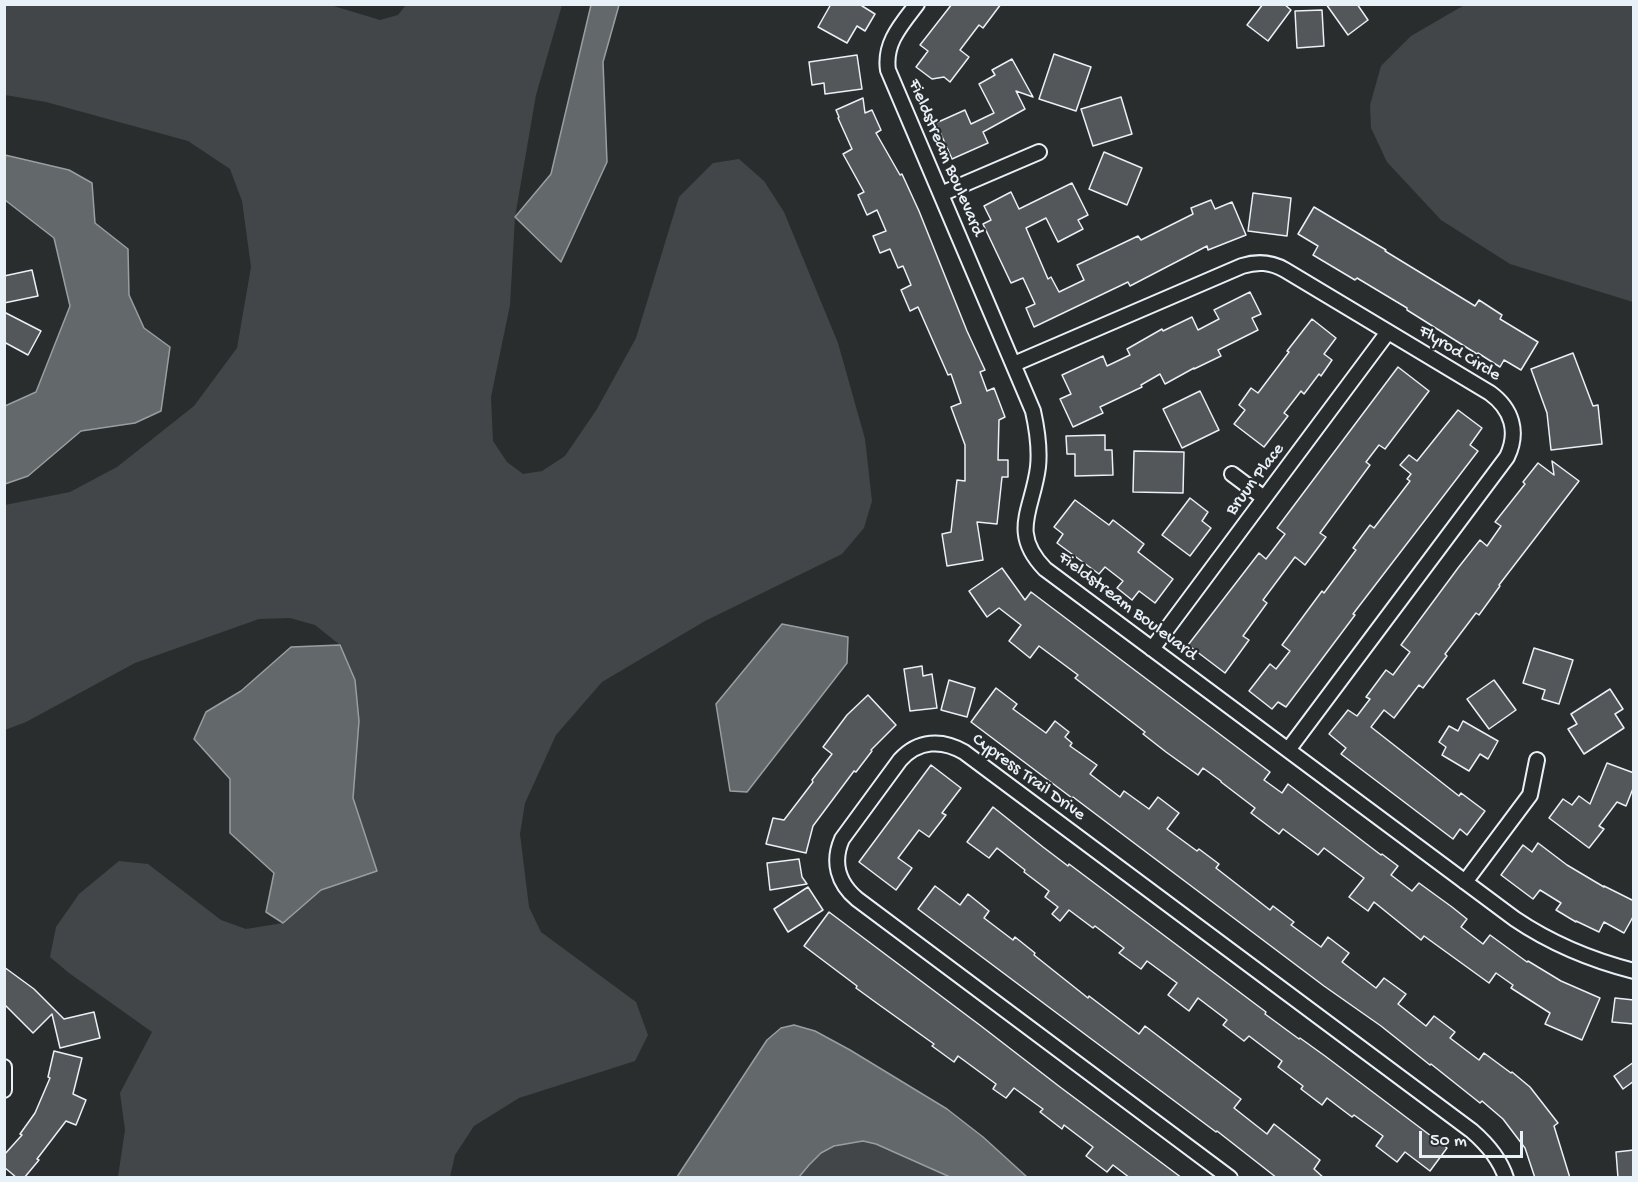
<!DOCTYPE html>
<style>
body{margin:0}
#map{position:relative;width:1638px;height:1182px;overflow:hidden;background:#2a2d2e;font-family:"Gochi Hand",sans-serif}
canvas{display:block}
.frame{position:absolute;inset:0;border:6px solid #e8f1f8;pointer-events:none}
.scale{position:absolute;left:1419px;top:1131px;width:104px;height:27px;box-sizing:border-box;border:3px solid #e8f1f8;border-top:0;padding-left:8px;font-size:18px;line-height:21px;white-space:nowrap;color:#e8f1f8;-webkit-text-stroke:4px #2a2d2e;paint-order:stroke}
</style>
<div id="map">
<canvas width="1638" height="1182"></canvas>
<div class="frame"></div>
<div class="scale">50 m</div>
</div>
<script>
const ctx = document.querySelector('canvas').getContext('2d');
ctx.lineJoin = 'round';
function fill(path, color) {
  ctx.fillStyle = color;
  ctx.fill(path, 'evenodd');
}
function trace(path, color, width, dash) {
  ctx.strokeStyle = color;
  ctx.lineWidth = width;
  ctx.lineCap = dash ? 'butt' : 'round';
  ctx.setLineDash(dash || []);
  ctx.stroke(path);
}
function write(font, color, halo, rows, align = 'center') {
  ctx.font = font + ' "Gochi Hand",sans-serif';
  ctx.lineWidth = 4.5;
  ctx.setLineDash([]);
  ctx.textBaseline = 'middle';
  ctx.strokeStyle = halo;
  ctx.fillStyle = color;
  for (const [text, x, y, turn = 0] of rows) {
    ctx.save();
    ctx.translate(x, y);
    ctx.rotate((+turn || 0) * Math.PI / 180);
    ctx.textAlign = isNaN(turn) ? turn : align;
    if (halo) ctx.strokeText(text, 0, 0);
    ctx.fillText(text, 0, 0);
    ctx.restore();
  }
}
fill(new Path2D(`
 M 327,4 L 380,20 L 398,15 L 406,5 L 562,5 L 536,95 L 515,217 L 510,305 L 491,397 L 493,441 L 507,462 L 523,474 L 542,471 L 565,456 L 597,409 L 636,338 L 679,197 L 713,163 L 739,159 L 764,181 L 784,212 L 838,343 L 865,439 L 872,501 L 864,528 L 842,554 L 705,621 L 602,682 L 556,735 L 525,803 L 520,834 L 529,907 L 541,932 L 636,1002 L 648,1035 L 635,1061 L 519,1098 L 474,1126 L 455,1155 L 450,1177 L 118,1177 L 125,1130 L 120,1093 L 152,1032 L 69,973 L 50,957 L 56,927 L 79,894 L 119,861 L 148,864 L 221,920 L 246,929 L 283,923 L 321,890 L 377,871 L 353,798 L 359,721 L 340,645 L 315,625 L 290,618 L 259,619 L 135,663 L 26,722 L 5,730 L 5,505 L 70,492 L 117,467 L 194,406 L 237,348 L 251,267 L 242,201 L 230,169 L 188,141 L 46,102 L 5,95 L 5,5 Z
 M 1466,4 L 1633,5 L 1633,302 L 1510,264 L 1441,220 L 1387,162 L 1371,128 L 1370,105 L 1381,66 L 1411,36 Z
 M 863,1141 L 876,1144 L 950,1177 L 799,1178 C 819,1151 830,1145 863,1141 Z`), '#424648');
const water = new Path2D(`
 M 591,5 L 619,5 L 603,62 L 607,162 L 561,262 L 515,217 L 551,174 Z
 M 5,155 L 69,170 L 92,183 L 95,223 L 128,249 L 129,295 L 144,328 L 170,347 L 161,411 L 135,423 L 81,431 L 28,476 L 5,484 L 5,406 L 36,392 L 70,306 L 54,238 L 5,200 Z
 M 782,624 L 848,637 L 847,663 L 747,792 L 730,791 L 716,704 Z
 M 340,645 L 355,680 L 359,721 L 353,798 L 377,871 L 321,890 L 283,923 L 266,912 L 274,873 L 230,833 L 230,779 L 194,739 L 206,712 L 241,691 L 291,647 Z
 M 794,1025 L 815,1031 L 850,1050 L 947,1109 L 983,1137 L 1027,1177 L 950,1177 L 876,1144 L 863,1141 L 834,1146 L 821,1153 L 809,1165 L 799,1177 L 677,1177 L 767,1040 L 781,1028 Z`);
fill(water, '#63686b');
trace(water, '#989fa3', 1.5);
const building = new Path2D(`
 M 831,4 L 859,4 L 875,14 L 865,31 L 857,26 L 847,43 L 818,27 Z
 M 952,4 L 1001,4 L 983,28 L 979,25 L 960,50 L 969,57 L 950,82 L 944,77 L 932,79 L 916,67 L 928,51 L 920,45 Z
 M 1263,4 L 1284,4 L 1291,10 L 1268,41 L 1247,25 Z
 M 1326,4 L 1357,4 L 1368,20 L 1348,35 Z
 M 1322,10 L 1324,46 L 1297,48 L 1295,11 Z
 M 1054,54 L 1091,67 L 1076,111 L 1039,99 Z
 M 857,55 L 862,89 L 825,94 L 824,83 L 812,85 L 809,62 Z
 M 1012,59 L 1033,97 L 1016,91 L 1025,109 L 983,132 L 988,143 L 952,159 L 936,123 L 965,110 L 971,124 L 994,113 L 979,84 L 995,75 L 992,70 Z
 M 1121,97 L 1132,134 L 1093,146 L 1081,109 Z
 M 863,98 L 865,113 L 872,110 L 881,130 L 876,133 L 900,175 L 902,174 L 919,211 L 967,331 L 985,370 L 980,372 L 987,391 L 994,388 L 1005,417 L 999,420 L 998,460 L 1008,460 L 1008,477 L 1002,477 L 997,524 L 977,522 L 983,560 L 947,566 L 942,534 L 951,532 L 957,480 L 965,481 L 965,445 L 951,407 L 961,403 L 951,374 L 948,375 L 918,307 L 910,311 L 901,290 L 911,285 L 903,266 L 898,268 L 890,249 L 880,253 L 873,236 L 886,231 L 877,210 L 867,215 L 858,195 L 864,192 L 843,154 L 852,149 L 838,118 L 839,117 L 836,110 Z
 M 1104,152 L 1142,168 L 1127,205 L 1089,189 Z
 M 1072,183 L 1088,215 L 1078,220 L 1083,229 L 1058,242 L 1046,218 L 1026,228 L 1048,279 L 1051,277 L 1059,292 L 1084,280 L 1077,265 L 1138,236 L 1141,240 L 1193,214 L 1191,208 L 1211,200 L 1215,209 L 1232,202 L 1246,235 L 1208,250 L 1207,246 L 1130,286 L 1128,282 L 1034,327 L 1026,308 L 1035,304 L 1023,278 L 1011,283 L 983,224 L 991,220 L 984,206 L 1011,192 L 1019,209 Z
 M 1253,193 L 1291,198 L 1287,236 L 1248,231 Z
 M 1314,207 L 1386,250 L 1385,251 L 1475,306 L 1479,300 L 1502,315 L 1500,319 L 1538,342 L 1521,370 L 1504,360 L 1500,367 L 1478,353 L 1477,354 L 1407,310 L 1407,308 L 1357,278 L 1355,280 L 1313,255 L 1318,246 L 1298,234 Z
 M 32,270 L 38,296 L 4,303 L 4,276 Z
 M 1250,292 L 1261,314 L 1252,318 L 1258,330 L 1218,350 L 1221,356 L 1194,369 L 1194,368 L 1165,384 L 1160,374 L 1141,385 L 1142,387 L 1100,407 L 1103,413 L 1073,427 L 1060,399 L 1071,394 L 1062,375 L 1103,356 L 1107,366 L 1130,355 L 1127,349 L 1162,329 L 1163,331 L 1192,317 L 1198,330 L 1219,319 L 1214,310 Z
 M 4,312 L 41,331 L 28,355 L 4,342 Z
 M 1312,319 L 1336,338 L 1324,354 L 1332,360 L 1321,376 L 1319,374 L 1304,394 L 1301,391 L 1284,413 L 1288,416 L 1264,447 L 1234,424 L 1245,410 L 1239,405 L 1251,388 L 1258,393 L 1289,352 L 1287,351 Z
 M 1573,353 L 1593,406 L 1598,405 L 1602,444 L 1551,450 L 1547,413 L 1531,369 Z
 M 1398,367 L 1429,391 L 1385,449 L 1379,445 L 1366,462 L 1370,465 L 1320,533 L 1326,537 L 1305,565 L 1295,557 L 1263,600 L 1267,603 L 1243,636 L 1249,640 L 1225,673 L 1188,645 L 1259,553 L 1266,559 L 1285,534 L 1277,528 Z
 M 1200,391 L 1219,430 L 1182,448 L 1163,409 Z
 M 1458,410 L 1482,428 L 1470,445 L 1478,451 L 1353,614 L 1355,615 L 1286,707 L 1278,702 L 1272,709 L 1249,691 L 1270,664 L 1276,669 L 1290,651 L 1282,645 L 1322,591 L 1324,593 L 1356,550 L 1353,548 L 1370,525 L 1374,528 L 1410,481 L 1407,479 L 1411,474 L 1400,465 L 1409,455 L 1417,461 Z
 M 1105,435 L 1105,450 L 1112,450 L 1113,475 L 1075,476 L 1075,454 L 1067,454 L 1066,436 Z
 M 1134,451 L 1184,452 L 1183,493 L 1133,492 Z
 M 1552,461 L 1579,481 L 1499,585 L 1500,586 L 1479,615 L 1476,613 L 1445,654 L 1447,656 L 1423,688 L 1419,685 L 1394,718 L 1384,710 L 1371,727 L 1459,796 L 1461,793 L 1485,811 L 1467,835 L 1460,829 L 1453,839 L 1341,754 L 1346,748 L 1329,734 L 1348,710 L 1357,716 L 1370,699 L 1366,697 L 1386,670 L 1393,675 L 1410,652 L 1401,645 L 1458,568 L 1480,540 L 1487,546 L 1501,526 L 1495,522 L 1525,484 L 1523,482 L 1538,463 L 1554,475 Z
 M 1190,498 L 1208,512 L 1202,521 L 1211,528 L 1190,556 L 1162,535 Z
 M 1075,500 L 1109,525 L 1113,520 L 1144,544 L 1138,552 L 1173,579 L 1155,603 L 1139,591 L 1132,600 L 1117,588 L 1123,581 L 1105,567 L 1099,574 L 1057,543 L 1063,534 L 1054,527 Z
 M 1002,568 L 1025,600 L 1031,592 L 1270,772 L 1264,780 L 1282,793 L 1288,784 L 1381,855 L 1382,854 L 1398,866 L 1391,875 L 1412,891 L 1419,883 L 1452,907 L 1467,919 L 1461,927 L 1483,944 L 1490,935 L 1527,962 L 1528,961 L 1561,981 L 1600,998 L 1582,1040 L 1545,1024 L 1550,1013 L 1511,988 L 1513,985 L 1496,973 L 1489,983 L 1424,936 L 1421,940 L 1374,902 L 1368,911 L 1349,897 L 1364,878 L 1324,848 L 1318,855 L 1283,829 L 1279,834 L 1251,813 L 1255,808 L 1221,782 L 1221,781 L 1203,768 L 1198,775 L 1166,752 L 1143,734 L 1145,732 L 1075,678 L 1078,675 L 1039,646 L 1030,658 L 1009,641 L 1021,625 L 999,608 L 987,617 L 969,591 Z
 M 1534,648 L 1573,660 L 1559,704 L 1542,699 L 1545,690 L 1523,683 Z
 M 922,666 L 923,676 L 932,674 L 937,708 L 910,711 L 904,669 Z
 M 949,680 L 975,688 L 967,717 L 941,710 Z
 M 1494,680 L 1516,710 L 1489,729 L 1467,699 Z
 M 996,688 L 1017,704 L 1013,709 L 1046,733 L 1055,721 L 1069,732 L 1065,737 L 1072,743 L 1070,746 L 1097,765 L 1090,774 L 1120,797 L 1124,791 L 1149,809 L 1158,797 L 1179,813 L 1167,829 L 1197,851 L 1199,849 L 1219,864 L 1216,868 L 1270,910 L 1273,906 L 1294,922 L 1291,925 L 1321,947 L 1328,937 L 1349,953 L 1342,962 L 1376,988 L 1384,978 L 1406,994 L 1398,1004 L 1426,1026 L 1434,1016 L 1455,1032 L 1450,1038 L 1479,1060 L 1484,1053 L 1511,1073 L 1512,1072 L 1530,1087 L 1558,1123 L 1554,1126 L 1570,1178 L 1535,1178 L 1525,1148 L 1503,1119 L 1482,1101 L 1480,1103 L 1431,1064 L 1430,1065 L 1381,1026 L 1324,986 L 1073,797 L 1072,798 L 971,722 Z
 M 1610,689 L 1623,709 L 1615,714 L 1624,728 L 1584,754 L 1568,729 L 1577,724 L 1571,714 Z
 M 868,695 L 896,725 L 871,750 L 872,751 L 856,772 L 854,771 L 813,826 L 806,853 L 766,844 L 773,818 L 784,820 L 813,782 L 812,780 L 832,754 L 823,747 L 847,715 Z
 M 1463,721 L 1498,741 L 1488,759 L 1480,754 L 1469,771 L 1442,755 L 1446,747 L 1439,742 L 1449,726 L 1458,731 Z
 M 1607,763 L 1634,773 L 1634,786 L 1626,806 L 1617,802 L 1599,826 L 1604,829 L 1589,848 L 1549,818 L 1563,799 L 1572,805 L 1579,796 L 1590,804 Z
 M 931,765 L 961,788 L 942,813 L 946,815 L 929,837 L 919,830 L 898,858 L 912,868 L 896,890 L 859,862 Z
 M 993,807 L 1043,847 L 1068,866 L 1069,864 L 1266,1012 L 1265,1014 L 1299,1039 L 1300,1038 L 1325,1056 L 1447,1148 L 1430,1171 L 1405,1152 L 1397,1162 L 1376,1146 L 1383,1136 L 1354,1115 L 1352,1117 L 1327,1098 L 1322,1105 L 1301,1089 L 1303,1086 L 1278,1067 L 1282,1061 L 1249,1036 L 1244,1041 L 1223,1025 L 1227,1020 L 1198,998 L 1189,1011 L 1168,995 L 1177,983 L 1147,961 L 1141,969 L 1119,953 L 1124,948 L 1095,926 L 1093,928 L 1069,910 L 1060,921 L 1052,914 L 1058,907 L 1045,897 L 1049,891 L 1024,872 L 1025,870 L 997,848 L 989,858 L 967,842 Z
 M 1538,843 L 1567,865 L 1604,887 L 1604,886 L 1634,901 L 1634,915 L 1624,933 L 1604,922 L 1599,932 L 1576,921 L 1576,922 L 1556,910 L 1561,903 L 1540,890 L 1533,899 L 1501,875 L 1523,845 L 1532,852 Z
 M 799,859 L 802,877 L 807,884 L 770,890 L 767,863 Z
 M 935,886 L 960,905 L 968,894 L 989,911 L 984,918 L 1013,940 L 1015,937 L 1035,953 L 1034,955 L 1088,998 L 1089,996 L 1139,1034 L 1145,1026 L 1241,1099 L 1234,1108 L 1267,1134 L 1274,1124 L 1320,1160 L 1314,1169 L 1324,1178 L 1277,1178 L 1217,1131 L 1216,1132 L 1090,1038 L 918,909 Z
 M 808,887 L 823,910 L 788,932 L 774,909 Z
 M 829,912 L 981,1026 L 1060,1087 L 1182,1178 L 1130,1178 L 1113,1165 L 1107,1172 L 1086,1156 L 1093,1147 L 1064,1125 L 1062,1129 L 1040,1112 L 1043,1109 L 1014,1088 L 1006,1098 L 993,1089 L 996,1084 L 958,1056 L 954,1062 L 932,1046 L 934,1044 L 878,1004 L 856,988 L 857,986 L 804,946 Z
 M 4,967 L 34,989 L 64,1019 L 94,1012 L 100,1038 L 60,1048 L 52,1014 L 33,1033 L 4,1004 Z
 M 1615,998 L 1634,1000 L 1634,1024 L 1612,1022 Z
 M 54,1051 L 82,1058 L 73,1094 L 86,1100 L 76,1125 L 66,1121 L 37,1159 L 39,1160 L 24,1178 L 17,1178 L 4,1167 L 4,1155 L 22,1135 L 20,1134 L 35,1113 L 50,1078 L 48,1077 Z
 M 1634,1062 L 1634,1081 L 1623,1089 L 1614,1076 Z
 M 1634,1150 L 1634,1178 L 1618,1178 L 1616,1152 Z`);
fill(building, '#535759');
trace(building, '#e8f1f8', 1.5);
const minor = new Path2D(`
 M 917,4 C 901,25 884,43 888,70 L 1033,411 C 1037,429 1040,448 1038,467 C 1033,509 1009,532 1045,569 L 1515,919 C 1552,944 1591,960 1634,971
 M 941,194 L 1039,152
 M 1014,364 L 1242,266 C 1258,261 1271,262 1285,270 L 1490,393 C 1512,409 1519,432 1507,457 L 1288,750
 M 1232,474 L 1264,498
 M 1152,649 L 1388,332
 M 1465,882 L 1530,795 L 1537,760
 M 4,1067 L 4,1090
 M 1230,1178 L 857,899 C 838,883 832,862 842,839 L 900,760 C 918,740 942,739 964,752 L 1472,1131 C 1487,1144 1500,1159 1506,1178`);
trace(minor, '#e8f1f8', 18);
trace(minor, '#2a2d2e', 14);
write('18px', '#e8f1f8', '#2a2d2e', [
 ["Fieldstream Boulevard",945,158,67],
 ["Flyrod Circle",1459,354,31],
 ["Bruun Place",1256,480,-53],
 ["Fieldstream Boulevard",1127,607,37],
 ["Cypress Trail Drive",1028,778,36]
]);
</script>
